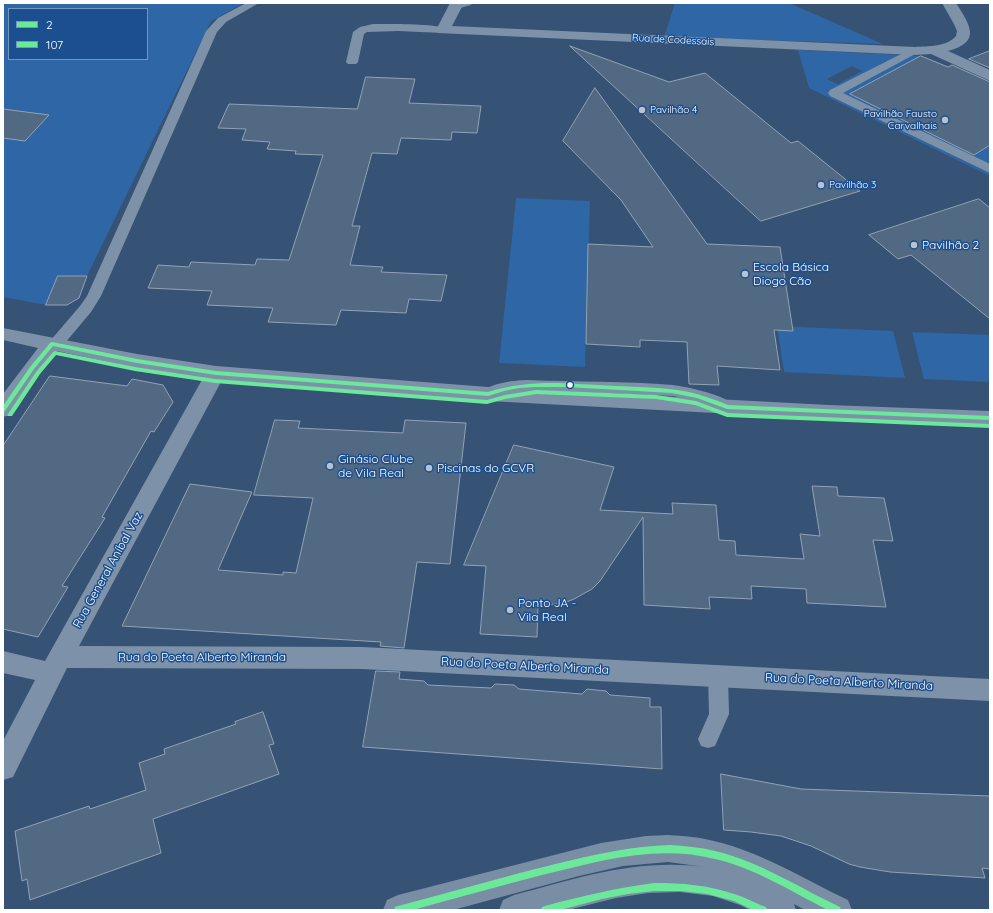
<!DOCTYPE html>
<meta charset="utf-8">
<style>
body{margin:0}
#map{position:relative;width:993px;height:913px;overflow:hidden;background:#365274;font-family:Quicksand,sans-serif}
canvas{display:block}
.frame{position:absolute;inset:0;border:4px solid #fff;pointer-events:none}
.legend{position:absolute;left:8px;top:8px;width:140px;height:52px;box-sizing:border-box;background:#1b4f8f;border:1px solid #7695bc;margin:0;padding:5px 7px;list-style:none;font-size:12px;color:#fff}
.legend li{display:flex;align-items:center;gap:8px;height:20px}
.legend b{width:20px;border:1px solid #7695bc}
</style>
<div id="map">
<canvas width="993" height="913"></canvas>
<div class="frame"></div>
<ul class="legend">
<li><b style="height:5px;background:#6be89a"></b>2</li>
<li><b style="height:5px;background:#6be89a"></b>107</li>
</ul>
</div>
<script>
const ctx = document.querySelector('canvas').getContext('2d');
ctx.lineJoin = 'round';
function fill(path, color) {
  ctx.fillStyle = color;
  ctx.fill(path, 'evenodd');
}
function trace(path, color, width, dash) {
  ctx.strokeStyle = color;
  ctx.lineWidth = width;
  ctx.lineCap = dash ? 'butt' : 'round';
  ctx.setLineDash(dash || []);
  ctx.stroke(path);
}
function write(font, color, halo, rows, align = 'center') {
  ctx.font = font + ' Quicksand,sans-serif';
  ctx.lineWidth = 3;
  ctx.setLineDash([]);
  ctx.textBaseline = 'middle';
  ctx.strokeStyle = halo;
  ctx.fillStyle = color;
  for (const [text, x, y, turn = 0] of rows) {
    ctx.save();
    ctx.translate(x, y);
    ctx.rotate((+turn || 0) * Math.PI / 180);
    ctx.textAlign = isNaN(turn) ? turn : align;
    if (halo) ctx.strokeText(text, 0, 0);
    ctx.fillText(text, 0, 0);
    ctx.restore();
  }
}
fill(new Path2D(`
 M 3,3 L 244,3 L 211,21 L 87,276 L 79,298 L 67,305 L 46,305 L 3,297 ZM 9,9 L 147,9 L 147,59 L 9,59 Z
 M 675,3 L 789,3 L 883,44 L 664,37 Z
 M 798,50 L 922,56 L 990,85 L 990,176 L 809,88 ZM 852,66 L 862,71 L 838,84 L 827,79 Z
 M 516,198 L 590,201 L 585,367 L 499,363 Z
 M 777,326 L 893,331 L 905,378 L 784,372 Z
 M 912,332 L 990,335 L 990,382 L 924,379 Z`), '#2f66a5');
const building = new Path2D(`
 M 570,46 L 669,82 L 705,73 L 791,143 L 798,141 L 860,191 L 761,221 Z
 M 990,51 L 990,68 L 969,59 Z
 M 921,56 L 948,67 L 952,65 L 990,82 L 990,145 L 974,155 L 850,94 Z
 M 366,77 L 415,79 L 409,103 L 481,106 L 477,133 L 452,132 L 451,140 L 401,138 L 397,154 L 372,153 L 352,226 L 360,226 L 350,265 L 383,267 L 381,272 L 447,275 L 441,301 L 409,299 L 406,313 L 341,310 L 336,325 L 268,322 L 273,308 L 207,305 L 212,291 L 148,288 L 158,265 L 189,267 L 191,262 L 255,265 L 257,259 L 289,260 L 323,155 L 295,154 L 296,151 L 267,149 L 270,142 L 242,140 L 246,129 L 218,128 L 229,104 L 357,109 Z
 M 595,88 L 707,244 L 780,247 L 793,331 L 774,330 L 780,370 L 717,366 L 719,385 L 689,384 L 687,342 L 640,340 L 640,347 L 586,344 L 588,244 L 653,247 L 621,200 L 563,141 Z
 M 3,109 L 49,115 L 25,141 L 3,138 Z
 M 979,199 L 990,208 L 990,319 L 911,255 L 898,259 L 869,235 Z
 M 58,276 L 87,276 L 79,298 L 67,305 L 46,305 Z
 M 50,376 L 127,386 L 132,379 L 163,385 L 173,402 L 154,432 L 151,431 L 102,517 L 105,518 L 62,586 L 68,587 L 38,637 L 3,629 L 3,446 Z
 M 275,420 L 300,421 L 298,428 L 403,433 L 405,420 L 466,423 L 450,564 L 417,562 L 404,648 L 380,646 L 381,642 L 122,626 L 190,484 L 252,492 L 218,570 L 283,575 L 283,572 L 296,573 L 313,498 L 254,495 Z
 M 514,445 L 614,467 L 600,510 L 673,514 L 672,503 L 716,505 L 719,540 L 735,541 L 736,555 L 804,559 L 800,534 L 820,536 L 812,486 L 837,487 L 838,496 L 884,498 L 893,541 L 873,540 L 886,607 L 807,603 L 806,589 L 751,586 L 752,599 L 709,597 L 710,609 L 644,605 L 643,517 L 600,581 L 592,589 L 574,599 L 564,603 L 538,606 L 537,637 L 480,634 L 486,566 L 464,565 Z
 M 376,671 L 400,672 L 399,679 L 424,681 L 428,685 L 491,688 L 495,684 L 514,685 L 519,689 L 582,694 L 587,689 L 606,691 L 610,695 L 650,698 L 650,707 L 661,707 L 662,769 L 363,747 Z
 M 263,712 L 274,744 L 269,745 L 279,774 L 153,819 L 161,853 L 30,900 L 27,879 L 22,881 L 15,831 L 89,806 L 90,809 L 146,790 L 139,763 L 165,754 L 164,749 L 236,724 L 235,722 Z
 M 721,774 L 801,789 L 990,796 L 990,869 L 982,868 L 985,878 L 890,872 L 860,867 L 849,864 L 811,846 L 781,836 L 751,832 L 724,830 Z`);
fill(building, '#526984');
trace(building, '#92a2b6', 1);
fill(new Path2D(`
 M 246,3 L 259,3 L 226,22 L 217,32 L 101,296 L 91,312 L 60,349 L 55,350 L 50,349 L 47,345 L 50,341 L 80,306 L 87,296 L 206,31 L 218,18 Z
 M 455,3 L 472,3 L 471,5 L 456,9 L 451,6 Z
 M 373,24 C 385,24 443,23 449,30 L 443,33 L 398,31 L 367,32 L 364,34 L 358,62 L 356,64 L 348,64 L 346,62 L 353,32 L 360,27 Z
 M 913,48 L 917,49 L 919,51 L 917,53 L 843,93 L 990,164 L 990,173 L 830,96 L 828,93 L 830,90 Z
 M 528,380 C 576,382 625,381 673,385 C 687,387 728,395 735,407 L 733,411 L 727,413 L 703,403 L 674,396 L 528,390 L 512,391 L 488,400 L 482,398 L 480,394 C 487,383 516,380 528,380 Z
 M 718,667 L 725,669 L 728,675 L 729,714 L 715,746 L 708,748 L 701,746 L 698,739 L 709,714 L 708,675 L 711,669 Z`), '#7d92a8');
fill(new Path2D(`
 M 450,3 L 464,3 L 452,26 L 915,47 C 928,46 947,47 956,36 L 957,31 L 954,24 L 942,3 L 956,3 C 970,25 982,42 948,51 L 990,70 L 990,81 L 931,54 L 915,55 L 438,33 L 436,30 Z
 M 3,328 L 137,354 L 216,366 L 488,387 L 829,405 L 990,411 L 990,425 L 829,419 L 488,401 L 222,380 L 79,646 L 362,647 L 990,679 L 990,701 L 362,669 L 67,668 L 13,777 L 3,780 L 3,741 L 35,680 L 3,673 L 3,651 L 45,661 L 203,378 L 137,368 L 57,351 L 39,373 L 10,415 L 3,417 L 3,394 L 38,348 L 3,340 Z`), '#7d92a8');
fill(new Path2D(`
 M 668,835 C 684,836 699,837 714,841 C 761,852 804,879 848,900 L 852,910 L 805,910 L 794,904 L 796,910 L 750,910 L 740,905 L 713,896 L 680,892 L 648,893 L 616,898 L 568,910 L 499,910 L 503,900 L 514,895 C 578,878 637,858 705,867 L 668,862 L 623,866 L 579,876 L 453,910 L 383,910 L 387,900 L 398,895 L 601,843 L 646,836 Z`), '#798da4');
fill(new Path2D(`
 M 52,342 L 137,359 L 216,371 L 488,392 C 534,378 568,384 615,386 C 638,387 661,387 684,391 C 699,394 714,399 728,405 L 990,416 L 990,420 L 727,409 L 697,398 L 672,393 L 566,387 L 535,387 L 519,388 L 504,391 L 488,396 L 216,375 L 137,363 L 53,346 L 34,369 L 5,411 L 3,412 L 3,406 L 30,367 L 50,343 Z
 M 670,845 C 685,846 700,847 715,851 C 758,861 800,888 840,907 L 841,910 L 828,910 C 792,892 755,868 715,859 C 657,844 599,861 542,875 C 499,886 456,898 413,910 L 394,910 L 395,907 L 398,906 C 438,895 477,885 516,874 C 568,861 616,847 670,845 Z`), '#6be89a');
fill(new Path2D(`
 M 55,351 L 135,367 L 215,379 L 487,400 L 505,395 L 536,390 L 656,395 L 696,401 L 728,413 L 990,424 L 990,428 L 727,417 L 695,405 L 656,399 L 536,394 L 505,399 L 487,404 L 215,383 L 135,371 L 56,355 L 40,374 L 12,416 L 8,416 L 7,415 L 8,414 L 36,372 L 53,352 Z
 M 654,883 C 682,883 708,885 734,894 C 745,897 755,903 766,907 L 767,910 L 753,910 L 734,901 L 707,894 L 680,891 L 654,891 L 628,894 L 602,899 L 560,910 L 541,910 L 542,907 L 545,906 C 581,896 617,888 654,883 Z`), '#6be89a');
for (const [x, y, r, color] of [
 [642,110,4,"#b9c2ce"],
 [945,120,4,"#b9c2ce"],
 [821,185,4,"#b9c2ce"],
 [914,245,4,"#b9c2ce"],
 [745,274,4,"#b9c2ce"],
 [570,385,3.5,"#fff"],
 [330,466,4,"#b9c2ce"],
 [429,468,4,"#b9c2ce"],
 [510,610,4,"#b9c2ce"]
]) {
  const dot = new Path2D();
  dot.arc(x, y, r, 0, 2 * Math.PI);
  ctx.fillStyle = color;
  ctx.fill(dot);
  trace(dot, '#1b4f8f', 1.5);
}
write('10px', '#fff', '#1b4f8f', [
 ["Rua de Codessais",673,40,3]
]);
write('10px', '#fff', '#1b4f8f', [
 ["Pavilhão 4",650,110],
 ["Pavilhão Fausto",937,114,"right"],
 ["Carvalhais",937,126,"right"],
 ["Pavilhão 3",829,185]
], 'left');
write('12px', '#fff', '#1b4f8f', [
 ["Pavilhão 2",922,245],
 ["Escola Básica",753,267],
 ["Diogo Cão",753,281],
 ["Ginásio Clube",338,459],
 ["de Vila Real",338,473],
 ["Piscinas do GCVR",437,468],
 ["Ponto JA -",518,603],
 ["Vila Real",518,617]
], 'left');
write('12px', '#fff', '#1b4f8f', [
 ["Rua General Aníbal Vaz",108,570,-61],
 ["Rua do Poeta Alberto Miranda",202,657],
 ["Rua do Poeta Alberto Miranda",525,666,3],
 ["Rua do Poeta Alberto Miranda",849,682,3]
]);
</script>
